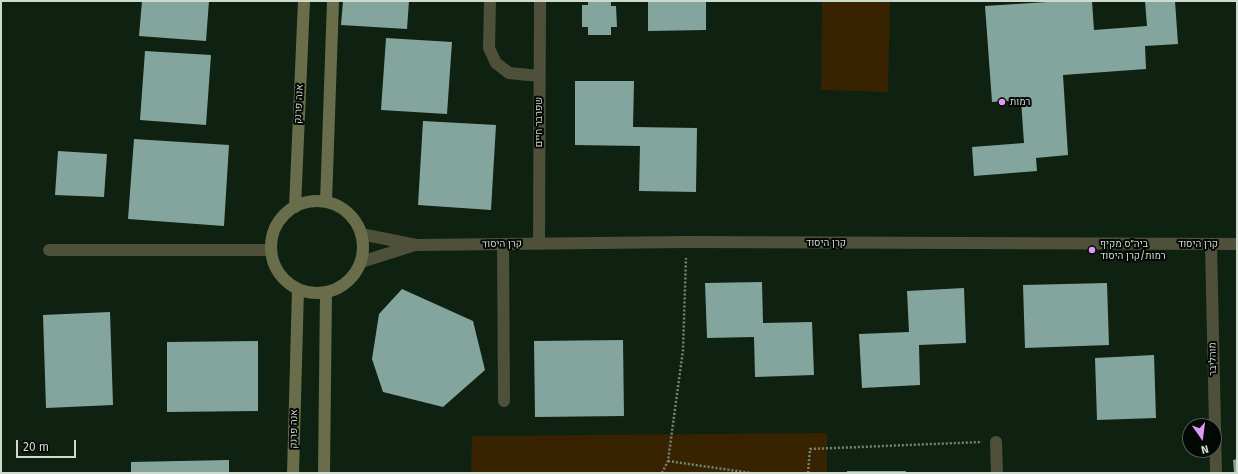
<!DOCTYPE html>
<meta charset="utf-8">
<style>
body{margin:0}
#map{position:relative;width:1238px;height:474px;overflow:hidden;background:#0f2111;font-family:"Fira Sans",sans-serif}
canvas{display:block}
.frame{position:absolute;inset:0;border:2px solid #cfdacf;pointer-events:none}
.north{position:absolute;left:1182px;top:418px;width:40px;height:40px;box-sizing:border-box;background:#030804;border:1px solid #555c55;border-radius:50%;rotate:166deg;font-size:11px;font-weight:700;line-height:16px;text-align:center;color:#cfdacf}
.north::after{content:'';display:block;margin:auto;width:14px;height:18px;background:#dd99f3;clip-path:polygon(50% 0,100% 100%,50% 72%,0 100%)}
.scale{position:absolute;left:16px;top:440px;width:60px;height:18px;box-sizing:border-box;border:2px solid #cfdacf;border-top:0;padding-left:5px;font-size:12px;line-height:14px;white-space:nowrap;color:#cfdacf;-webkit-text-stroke:3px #030804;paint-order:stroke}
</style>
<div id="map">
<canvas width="1238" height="474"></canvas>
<div class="frame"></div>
<div class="north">N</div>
<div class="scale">20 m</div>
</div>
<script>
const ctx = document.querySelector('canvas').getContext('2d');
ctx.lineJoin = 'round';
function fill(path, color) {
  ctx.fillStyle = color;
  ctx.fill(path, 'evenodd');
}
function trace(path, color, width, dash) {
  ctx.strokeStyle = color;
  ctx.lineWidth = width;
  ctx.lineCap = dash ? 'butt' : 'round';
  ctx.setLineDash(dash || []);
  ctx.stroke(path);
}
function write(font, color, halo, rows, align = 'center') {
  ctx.font = font + ' "Fira Sans",Heebo,sans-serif';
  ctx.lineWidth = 4;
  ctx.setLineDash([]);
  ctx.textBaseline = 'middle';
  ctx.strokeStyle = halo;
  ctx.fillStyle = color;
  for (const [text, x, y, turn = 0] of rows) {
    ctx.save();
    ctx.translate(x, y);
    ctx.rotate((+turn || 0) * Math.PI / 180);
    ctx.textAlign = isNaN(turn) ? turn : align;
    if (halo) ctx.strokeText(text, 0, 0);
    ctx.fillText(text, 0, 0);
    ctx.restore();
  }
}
fill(new Path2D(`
 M 822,1 L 890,1 L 888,92 L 821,90 Z
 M 827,433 L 827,473 L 471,473 L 472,436 Z`), '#372300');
fill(new Path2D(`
 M 142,1 L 209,1 L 206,41 L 139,36 Z
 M 343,1 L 409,1 L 407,29 L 341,25 Z
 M 588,1 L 611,1 L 611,6 L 616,6 L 617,27 L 611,27 L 611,35 L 588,35 L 588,27 L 582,27 L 582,5 L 588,5 Z
 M 648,1 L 706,1 L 706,30 L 648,31 Z
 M 1063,1 L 1092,1 L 1094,30 L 1147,26 L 1145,1 L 1175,1 L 1178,44 L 1145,46 L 1146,69 L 1063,75 L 1068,155 L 1036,158 L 1037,171 L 974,176 L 972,147 L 1024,143 L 1021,100 L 992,102 L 985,6 Z
 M 386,38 L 452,42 L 447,114 L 381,110 Z
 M 145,51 L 211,55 L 206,125 L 140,120 Z
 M 575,81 L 634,81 L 633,127 L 697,128 L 696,192 L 639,191 L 640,146 L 575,145 Z
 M 423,121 L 496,125 L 491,210 L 418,205 Z
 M 134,139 L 229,145 L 224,226 L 128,219 Z
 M 58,151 L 107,154 L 104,197 L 55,195 Z
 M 762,282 L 763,323 L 812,322 L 814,375 L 755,377 L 754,337 L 707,338 L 705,283 Z
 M 1107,283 L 1109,345 L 1025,348 L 1023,285 Z
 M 964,288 L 966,343 L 919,345 L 920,385 L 862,388 L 859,334 L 909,332 L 907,291 Z
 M 402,289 L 473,321 L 485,370 L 443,407 L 383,392 L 372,359 L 379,314 Z
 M 110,312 L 113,405 L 46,408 L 43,315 Z
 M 623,340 L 624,416 L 535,417 L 534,341 Z
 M 258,341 L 258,411 L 167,412 L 167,342 Z
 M 1154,355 L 1156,418 L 1097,420 L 1095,358 Z
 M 1237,459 L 1237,473 L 1234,473 L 1233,460 Z
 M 229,460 L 229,473 L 131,473 L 131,462 Z
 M 847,471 L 906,471 L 906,473 L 847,473 Z`), '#83a59e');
trace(new Path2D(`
 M 668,461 L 751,473
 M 662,473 L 668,461 L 683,350 L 686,258
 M 808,473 L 810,449 L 982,442`), '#768477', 2.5, [2, 2]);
trace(new Path2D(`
 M 490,1 L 489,48 L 496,63 L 509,73 L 539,76
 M 503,244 L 504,401`), '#4e503a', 12);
trace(new Path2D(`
 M 361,234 L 416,245 L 686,242 L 1237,244
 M 539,244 L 540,1
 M 1211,244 L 1216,473
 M 49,250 L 271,250
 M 361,262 L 415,245
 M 996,442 L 997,473`), '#4e503a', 12);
trace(new Path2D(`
 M271 247a46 46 0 1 1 92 0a46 46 0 1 1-92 0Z
 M 326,202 L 333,1
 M 295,207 L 304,1
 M 293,473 L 298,289
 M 324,473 L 326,292`), '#696d4a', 12);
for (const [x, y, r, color] of [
 [1002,102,4,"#dd99f3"],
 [1092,250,4,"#dd99f3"]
]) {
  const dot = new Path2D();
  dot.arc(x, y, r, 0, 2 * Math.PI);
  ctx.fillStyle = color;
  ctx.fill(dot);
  trace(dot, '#030804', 1.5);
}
write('10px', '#cfdacf', '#030804', [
 ["רמות",1010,102],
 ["ביה״ס מקיף",1100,244],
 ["רמות/קרן היסוד",1100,256]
], 'left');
write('10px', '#cfdacf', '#030804', [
 ["אנה פרנק",299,104,-87],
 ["שפרבר חיים",539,122,-90],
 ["קרן היסוד",826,243],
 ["קרן היסוד",502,244,-1],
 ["קרן היסוד",1198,244],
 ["מוהליבר",1213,359,-91],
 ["אנה פרנק",294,429,-89]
]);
</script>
